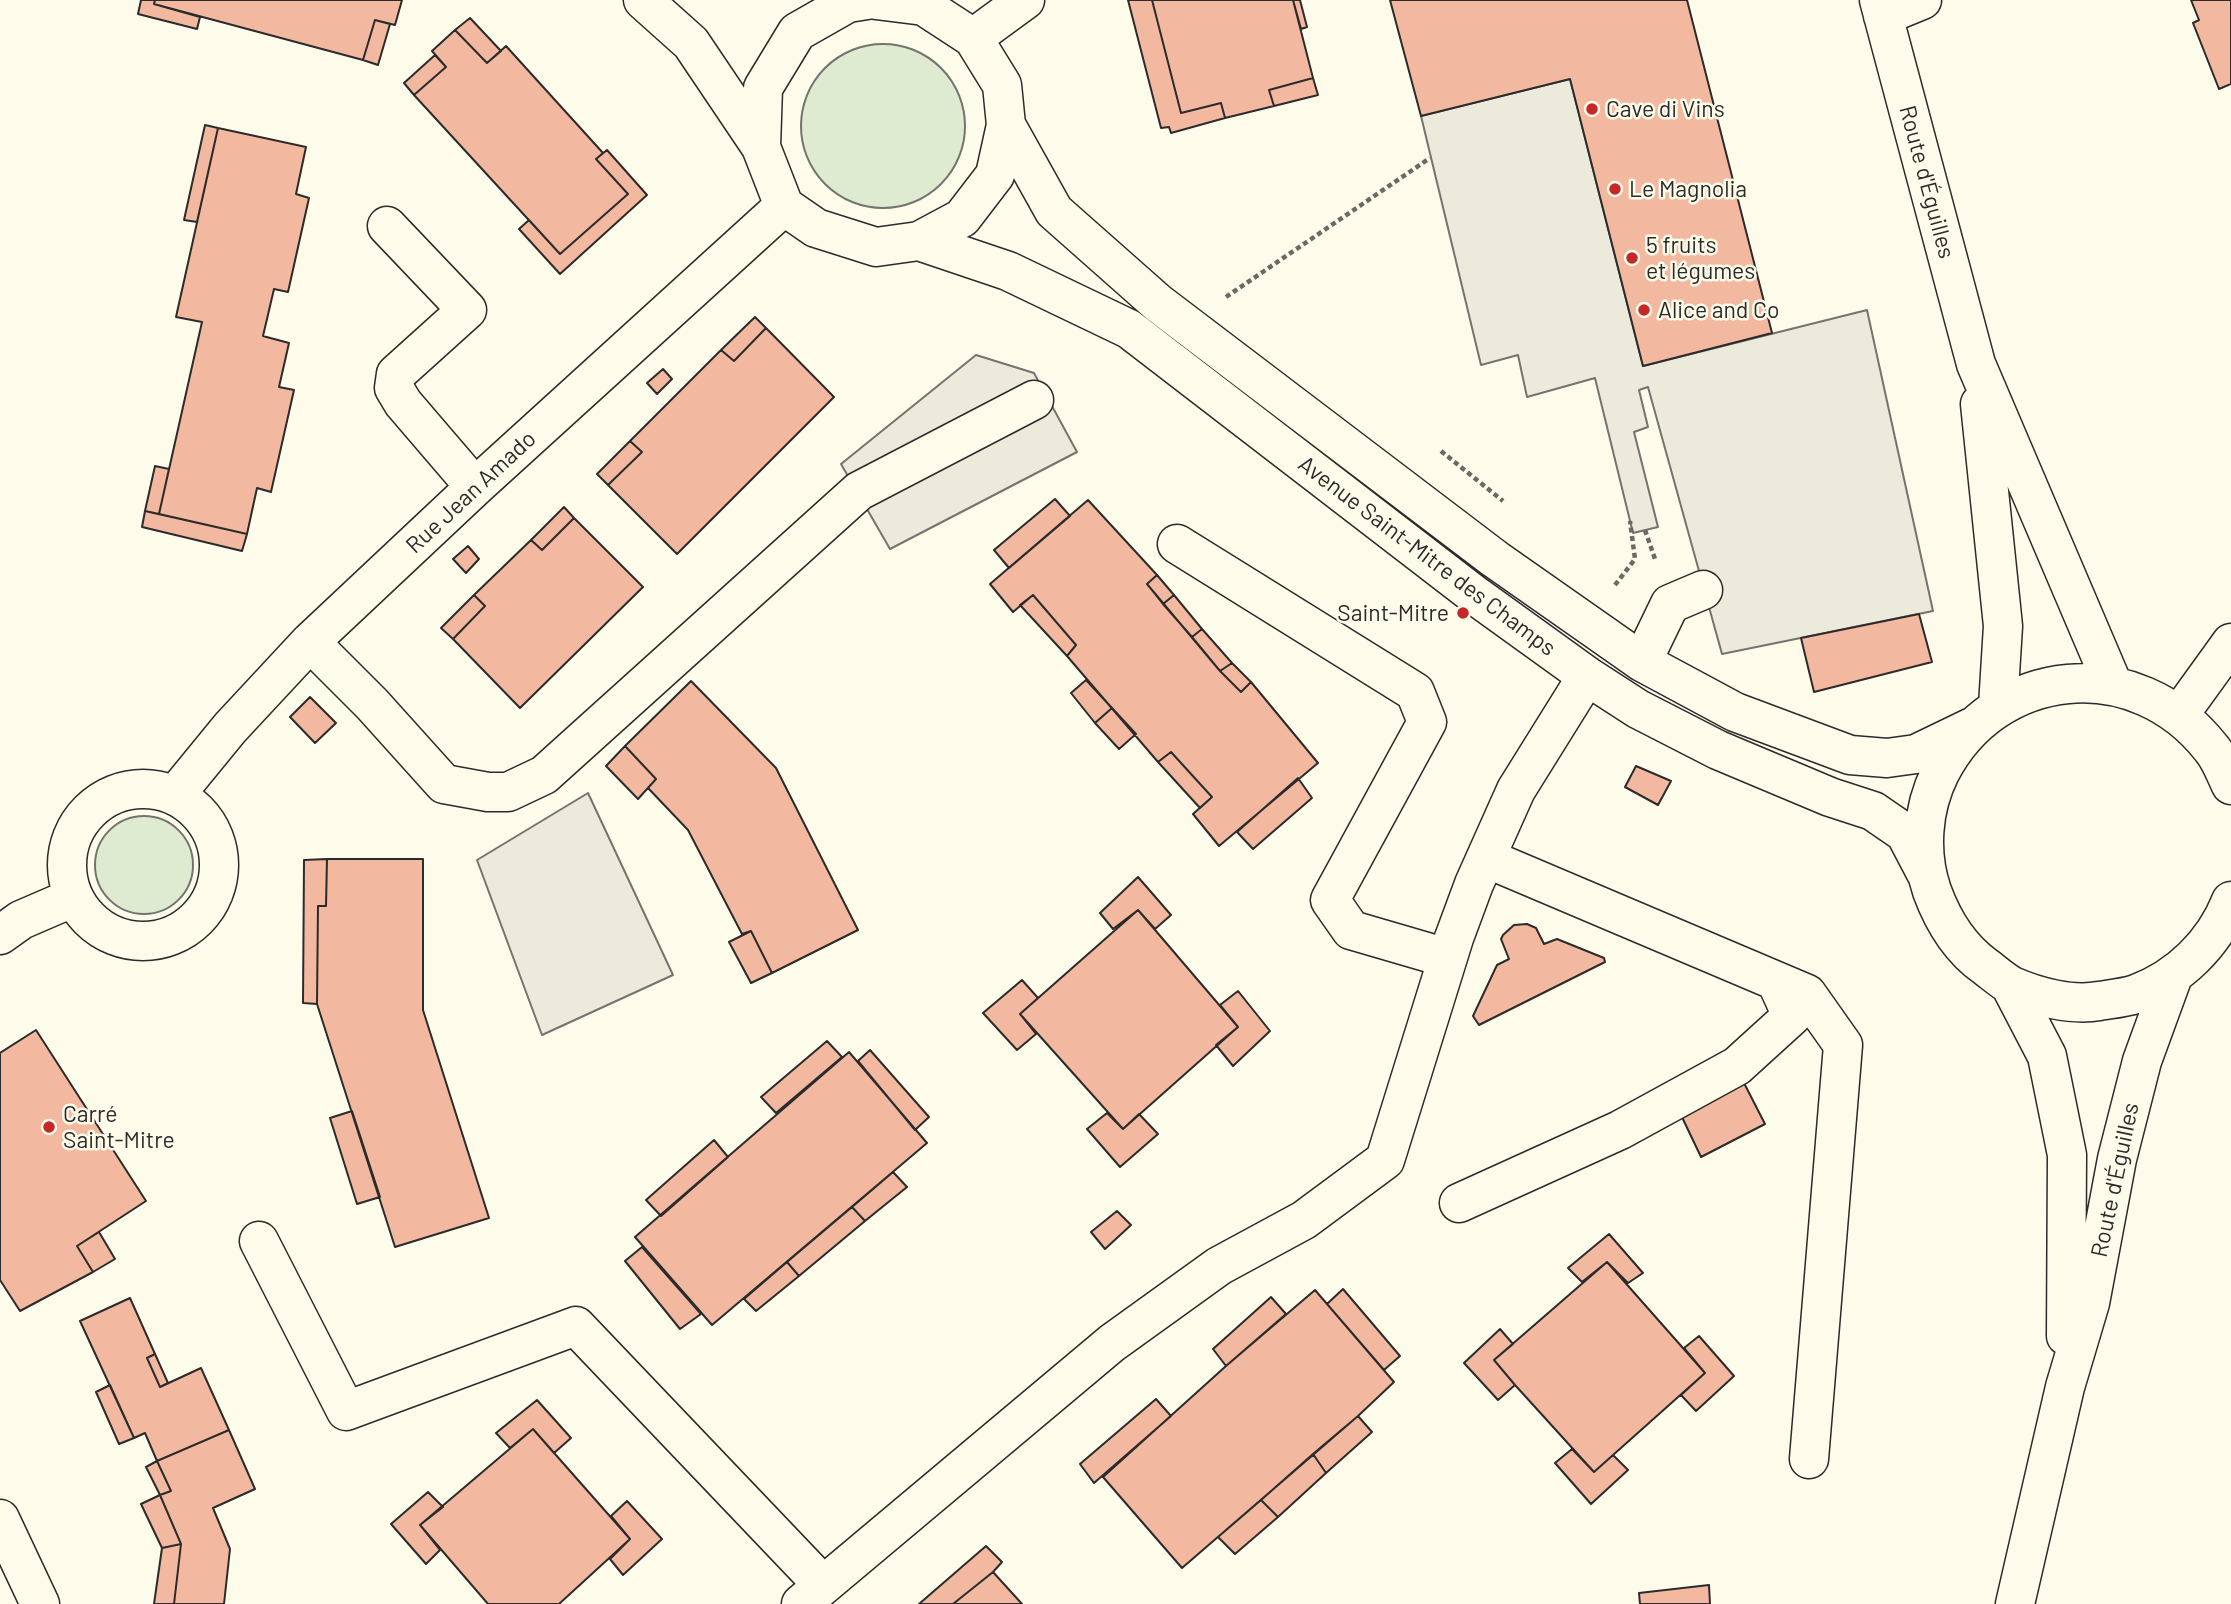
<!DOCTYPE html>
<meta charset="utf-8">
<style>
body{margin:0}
canvas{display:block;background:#fdfbea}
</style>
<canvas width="2231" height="1604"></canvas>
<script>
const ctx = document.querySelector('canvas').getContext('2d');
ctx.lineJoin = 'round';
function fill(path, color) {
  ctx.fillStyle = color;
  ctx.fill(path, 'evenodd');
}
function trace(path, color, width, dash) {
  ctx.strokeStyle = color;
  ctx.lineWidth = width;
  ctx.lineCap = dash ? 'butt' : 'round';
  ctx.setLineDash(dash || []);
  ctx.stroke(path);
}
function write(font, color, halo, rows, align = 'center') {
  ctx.font = font + ' Barlow,sans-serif';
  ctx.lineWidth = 5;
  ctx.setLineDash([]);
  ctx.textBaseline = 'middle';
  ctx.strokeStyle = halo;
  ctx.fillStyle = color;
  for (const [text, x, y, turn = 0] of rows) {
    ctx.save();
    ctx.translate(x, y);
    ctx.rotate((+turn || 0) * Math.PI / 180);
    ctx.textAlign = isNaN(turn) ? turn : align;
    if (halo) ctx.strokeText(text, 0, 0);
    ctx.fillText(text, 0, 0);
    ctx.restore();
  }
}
const green = new Path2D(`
 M801 126a82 82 0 1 1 164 0a82 82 0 1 1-164 0Z
 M95 865a49 49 0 1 1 98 0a49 49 0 1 1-98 0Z`);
fill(green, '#deebd1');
trace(green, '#74746e', 2);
const parking = new Path2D(`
 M 1570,79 L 1643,366 L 1867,310 L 1933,611 L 1722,654 L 1648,387 L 1639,390 L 1648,427 L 1634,432 L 1658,527 L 1633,533 L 1595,378 L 1527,397 L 1518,355 L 1481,365 L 1421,116 Z
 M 976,355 L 1034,373 L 1077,452 L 890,549 L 841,464 Z
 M 588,793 L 673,975 L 542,1035 L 477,860 Z`);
fill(parking, '#eceadb');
trace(parking, '#74746e', 2);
const building = new Path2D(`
 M 141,0 L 155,0 L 154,4 L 200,17 L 197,29 L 138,14 Z
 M 155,0 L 402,0 L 395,25 L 375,20 L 363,60 L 154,4 Z
 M 1128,0 L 1152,0 L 1181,113 L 1221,103 L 1225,118 L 1171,133 L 1169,127 L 1161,128 Z
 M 1152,0 L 1293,0 L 1313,78 L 1269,90 L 1274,106 L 1225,118 L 1221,103 L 1181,113 Z
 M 1293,0 L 1300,0 L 1307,27 L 1301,29 Z
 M 1390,0 L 1687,0 L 1772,333 L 1643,366 L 1570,79 L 1421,116 Z
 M 2191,0 L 2231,0 L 2231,84 L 2219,89 L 2193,23 L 2199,20 Z
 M 470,18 L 501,51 L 487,63 L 455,30 Z
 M 375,20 L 390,24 L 378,65 L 363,60 Z
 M 455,30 L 487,63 L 506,46 L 603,153 L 596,159 L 628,194 L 560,254 L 414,95 L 446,67 L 432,51 Z
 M 435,55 L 446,67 L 414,95 L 404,83 Z
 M 1313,78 L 1318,95 L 1274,106 L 1269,90 Z
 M 205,125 L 218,128 L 197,222 L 184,220 Z
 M 218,128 L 306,147 L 296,194 L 309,198 L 288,292 L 274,289 L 263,336 L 289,343 L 279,387 L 294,390 L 271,492 L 257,488 L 247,534 L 159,514 L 202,322 L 176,317 Z
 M 607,150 L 647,195 L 560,274 L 519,229 L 529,220 L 560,254 L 628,194 L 596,159 Z
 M 755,317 L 766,328 L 734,361 L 721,350 Z
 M 766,328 L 834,397 L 677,554 L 608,485 L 642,452 L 630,441 L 721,350 L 734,361 Z
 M 663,369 L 672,379 L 657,394 L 647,383 Z
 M 630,441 L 642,452 L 608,485 L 597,474 Z
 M 155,466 L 169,469 L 159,514 L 145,511 Z
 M 1055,499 L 1070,516 L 1009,568 L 994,550 Z
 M 1088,500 L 1157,575 L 1147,584 L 1220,671 L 1241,692 L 1251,682 L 1318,763 L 1219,846 L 1193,814 L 1212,797 L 1171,752 L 1158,762 L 1067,656 L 1076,645 L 1033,595 L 1013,612 L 990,584 Z
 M 564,507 L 574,518 L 542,550 L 531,540 Z
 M 145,511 L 247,534 L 242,551 L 142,527 Z
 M 574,518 L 643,587 L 520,708 L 453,639 L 485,606 L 474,595 L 531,540 L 542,550 Z
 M 468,546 L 479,559 L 466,573 L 453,559 Z
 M 1157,575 L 1174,595 L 1163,604 L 1147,584 Z
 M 474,595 L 485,606 L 453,639 L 441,628 Z
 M 1033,595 L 1076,645 L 1067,656 L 1020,605 Z
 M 1174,595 L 1202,629 L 1192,637 L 1163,604 Z
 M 1919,614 L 1932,662 L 1814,692 L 1801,638 Z
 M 1202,629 L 1232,663 L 1220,671 L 1192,637 Z
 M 1232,663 L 1251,682 L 1241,692 L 1220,671 Z
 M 1086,680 L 1112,708 L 1095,723 L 1071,693 Z
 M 691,681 L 776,768 L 858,930 L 772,973 L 751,931 L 742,934 L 688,830 L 648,788 L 656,779 L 625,746 Z
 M 310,697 L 336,723 L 315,743 L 290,717 Z
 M 1112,708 L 1136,734 L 1119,749 L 1095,723 Z
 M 625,746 L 656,779 L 638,799 L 606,766 Z
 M 1171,752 L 1212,797 L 1200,808 L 1158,762 Z
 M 1636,766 L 1671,781 L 1658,805 L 1625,787 Z
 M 1298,778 L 1312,798 L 1253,849 L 1237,832 Z
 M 327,859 L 423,859 L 423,1010 L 489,1218 L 395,1247 L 317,1004 L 318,906 L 326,906 Z
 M 327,859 L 326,906 L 318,906 L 317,1004 L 303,1003 L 304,860 Z
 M 1138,877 L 1171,915 L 1155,929 L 1138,910 L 1113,929 L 1100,913 Z
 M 1138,910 L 1238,1027 L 1123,1129 L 1020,1014 Z
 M 1527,924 L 1536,928 L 1544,944 L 1557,939 L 1604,958 L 1605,962 L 1479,1025 L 1473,1016 L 1497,965 L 1509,959 L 1501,939 L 1503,935 L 1514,925 Z
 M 751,931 L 772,973 L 751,983 L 729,942 Z
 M 1022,980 L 1038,998 L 1020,1014 L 1036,1034 L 1017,1050 L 983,1013 Z
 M 1238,991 L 1270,1031 L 1233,1066 L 1216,1045 L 1238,1027 L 1220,1005 Z
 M 36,1030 L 146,1201 L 77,1246 L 93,1272 L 20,1311 L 0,1280 L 0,1053 Z
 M 827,1041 L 842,1057 L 776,1113 L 761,1097 Z
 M 870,1050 L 929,1117 L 915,1130 L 858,1061 Z
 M 849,1052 L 927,1143 L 712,1325 L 635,1237 Z
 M 1744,1083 L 1765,1124 L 1701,1157 L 1681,1115 Z
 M 352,1111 L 380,1197 L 357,1204 L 330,1118 Z
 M 1107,1113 L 1123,1129 L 1139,1114 L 1158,1134 L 1120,1167 L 1087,1129 Z
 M 714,1140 L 728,1157 L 661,1216 L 646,1200 Z
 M 893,1172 L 907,1187 L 865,1221 L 852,1207 Z
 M 852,1207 L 865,1221 L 799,1276 L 787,1262 Z
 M 1117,1211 L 1131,1225 L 1105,1249 L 1091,1232 Z
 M 99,1232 L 115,1259 L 93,1272 L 77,1246 Z
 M 1609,1234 L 1643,1273 L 1628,1283 L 1607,1262 L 1582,1282 L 1568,1268 Z
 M 642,1247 L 701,1314 L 680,1329 L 625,1261 Z
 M 787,1262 L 799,1276 L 756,1311 L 744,1299 Z
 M 1607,1262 L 1705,1373 L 1594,1472 L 1515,1385 L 1494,1360 Z
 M 1343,1289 L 1400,1356 L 1384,1370 L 1327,1304 Z
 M 1315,1290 L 1394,1382 L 1358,1416 L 1182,1568 L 1103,1477 L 1226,1366 Z
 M 1271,1297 L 1286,1314 L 1226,1366 L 1213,1349 Z
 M 130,1298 L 155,1354 L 147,1358 L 160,1387 L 201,1368 L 229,1430 L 157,1461 L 145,1433 L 134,1438 L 80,1321 Z
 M 1500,1329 L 1513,1344 L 1494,1360 L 1515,1385 L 1498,1400 L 1464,1363 Z
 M 1699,1336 L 1734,1376 L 1696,1411 L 1681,1395 L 1705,1373 L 1684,1348 Z
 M 155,1354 L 168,1383 L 160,1387 L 147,1358 Z
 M 110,1385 L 134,1438 L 119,1444 L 96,1392 Z
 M 1156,1399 L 1171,1416 L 1094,1483 L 1080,1464 Z
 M 537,1400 L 571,1438 L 554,1453 L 533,1429 L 510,1448 L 496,1433 Z
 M 1358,1416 L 1372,1432 L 1326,1473 L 1313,1454 Z
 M 533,1429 L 630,1539 L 559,1604 L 488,1604 L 420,1525 Z
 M 229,1430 L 255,1489 L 213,1508 L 230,1549 L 224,1604 L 174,1604 L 181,1544 L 160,1495 L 171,1491 L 157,1461 Z
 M 1572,1449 L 1594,1472 L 1613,1455 L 1628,1470 L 1591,1504 L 1555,1463 Z
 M 1313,1454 L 1326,1473 L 1278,1517 L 1261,1500 Z
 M 157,1461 L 171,1491 L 160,1495 L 146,1467 Z
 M 428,1492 L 443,1507 L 420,1525 L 440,1550 L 426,1564 L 391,1524 Z
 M 160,1495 L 181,1544 L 162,1548 L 141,1504 Z
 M 1261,1500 L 1278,1517 L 1235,1554 L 1218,1537 Z
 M 627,1501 L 662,1539 L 623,1575 L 610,1559 L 630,1539 L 611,1516 Z
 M 181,1544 L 174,1604 L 154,1604 L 162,1548 Z
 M 986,1546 L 1002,1562 L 993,1572 L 953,1604 L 919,1604 Z
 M 993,1572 L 1022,1604 L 953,1604 Z
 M 1709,1585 L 1710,1604 L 1640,1604 L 1639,1593 Z`);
fill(building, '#f2b8a0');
trace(building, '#2b2b2b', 2);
const minor = new Path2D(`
 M 643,0 L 691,43 L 761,147
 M 867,0 L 848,3 L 797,32 L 763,88 L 761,147 L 784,206 L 816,228 L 876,247 L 919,241 L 962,218 L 995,175 L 1006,125 L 1002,85 L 973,38 L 924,6 L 876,0
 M 1879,0 L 1976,364 L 2113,685
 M 1883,16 L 1922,0
 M 973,38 L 1025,0
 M 1006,125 L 1054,211 L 1158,303 L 1495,559 L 1642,662 L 1735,712 L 1850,755 L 1887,758 L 1916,754 L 1972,727
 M 387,226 L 467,310 L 396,374 L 394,388 L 403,403 L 475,487
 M 919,241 L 1008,271 L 1129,329 L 1476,596 L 1587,676 L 1638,709 L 1718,750 L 1830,797 L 1873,811 L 1905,833 L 1926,873
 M 1980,404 L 2003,626 L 1998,706
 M 1177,544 L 1415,692 L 1427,722 L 1330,900 L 1351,930 L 1447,958
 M 310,642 L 372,704 L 444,784 L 488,792 L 508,792 L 544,775 L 859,491 L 1034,400
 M 1642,662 L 1670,604 L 1703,590
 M 2179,715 L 2231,643
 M 2231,785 C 2225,773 2220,758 2211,748 C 2136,652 1995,665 1940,773 C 1922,809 1919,853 1932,891 C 1943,921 1959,948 1986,967 C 1994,973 2003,981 2012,986 C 2037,997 2072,1006 2099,1001 C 2111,999 2124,998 2136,994 C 2179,978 2214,944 2231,901
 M67 865a76 76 0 1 1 152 0a76 76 0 1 1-152 0Z
 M 176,794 L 230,728 L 310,642 L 475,487 L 784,206
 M 1486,858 L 1807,994 L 1843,1045 L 1809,1459
 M 0,935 L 21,920 L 72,898
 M 2010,985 L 2047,1056 L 2067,1155 L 2066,1336
 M 1459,1203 L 1620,1130 L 1737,1066 L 1792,1016 L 1776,981
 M 259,1241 L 346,1411 L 576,1326 L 823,1585
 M 0,1519 L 40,1604
 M 801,1604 L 1112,1343 L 1219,1266 L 1304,1220 L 1385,1160 L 1454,938 L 1474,884 L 1516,790 L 1587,676
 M 2015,1604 L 2065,1387 L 2090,1303 L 2117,1159 L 2142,1061 L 2173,976`);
trace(minor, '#2b2b2b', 41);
trace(new Path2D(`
 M 1226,297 L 1430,158
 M 1441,451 L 1503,501
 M 1645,530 L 1655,559
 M 1615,585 L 1635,559 L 1630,521`), '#6a6964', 4.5, [5, 3.5]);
trace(minor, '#fdfbea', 38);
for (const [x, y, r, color] of [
 [1592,109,7,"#c62828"],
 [1615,189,7,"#c62828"],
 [1632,258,7,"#c62828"],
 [1644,310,7,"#c62828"],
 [1463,613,7,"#c62828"],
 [49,1127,7,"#c62828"]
]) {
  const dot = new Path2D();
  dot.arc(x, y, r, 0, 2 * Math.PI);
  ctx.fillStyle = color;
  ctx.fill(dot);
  trace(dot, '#fdfbea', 2.5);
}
write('23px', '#2b2b2b', '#fdfbea', [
 ["Cave di Vins",1606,109],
 ["Le Magnolia",1629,189],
 ["5 fruits",1646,245],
 ["et légumes",1646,271],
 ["Alice and Co",1658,310],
 ["Saint-Mitre",1449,613,"right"],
 ["Carré",63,1114],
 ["Saint-Mitre",63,1140]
], 'left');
write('23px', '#2b2b2b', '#fdfbea', [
 ["Route d'Éguilles",1927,182,75],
 ["Rue Jean Amado",471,492,-43],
 ["Avenue Saint-Mitre des Champs",1427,556,37],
 ["Route d'Éguilles",2115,1180,-78]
]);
</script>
